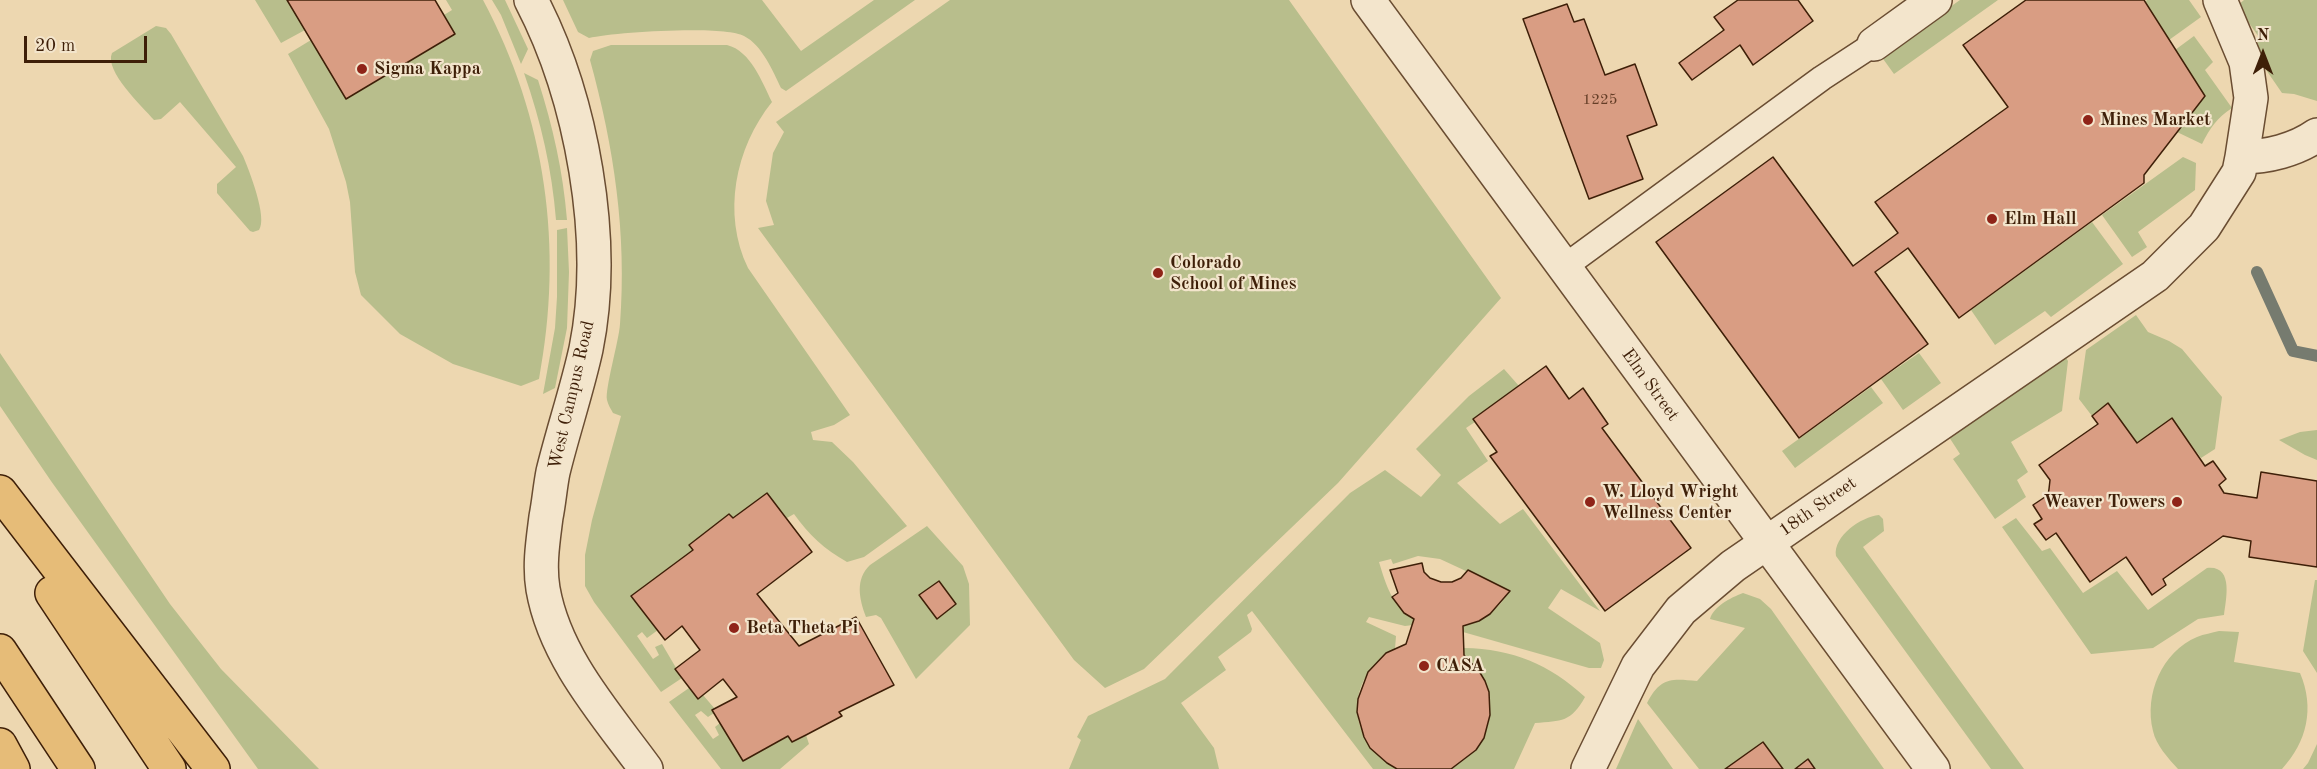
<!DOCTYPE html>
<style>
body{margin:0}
#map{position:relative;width:2317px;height:769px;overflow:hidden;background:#edd7b0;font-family:"Old Standard TT",serif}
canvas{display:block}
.north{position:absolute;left:2233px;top:24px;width:60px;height:60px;-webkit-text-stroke:4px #f3e5cc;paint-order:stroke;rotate:0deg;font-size:16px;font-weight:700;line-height:24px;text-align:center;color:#3e1f08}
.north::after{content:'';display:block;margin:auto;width:21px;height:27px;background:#3e1f08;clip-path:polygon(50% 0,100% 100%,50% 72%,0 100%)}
.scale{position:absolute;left:24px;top:36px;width:123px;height:27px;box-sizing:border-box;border:3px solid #3e1f08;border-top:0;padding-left:8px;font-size:18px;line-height:21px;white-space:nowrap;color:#3e1f08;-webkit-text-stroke:4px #f3e5cc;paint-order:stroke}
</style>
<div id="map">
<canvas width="2317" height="769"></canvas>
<div class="north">N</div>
<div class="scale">20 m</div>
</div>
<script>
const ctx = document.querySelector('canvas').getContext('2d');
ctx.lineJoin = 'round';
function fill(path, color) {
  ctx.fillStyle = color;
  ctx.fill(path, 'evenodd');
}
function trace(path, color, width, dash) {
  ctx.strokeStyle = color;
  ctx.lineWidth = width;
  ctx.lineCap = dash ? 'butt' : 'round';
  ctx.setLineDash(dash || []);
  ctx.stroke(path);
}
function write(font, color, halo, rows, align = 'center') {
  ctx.font = font + ' "Old Standard TT",serif';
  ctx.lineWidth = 4.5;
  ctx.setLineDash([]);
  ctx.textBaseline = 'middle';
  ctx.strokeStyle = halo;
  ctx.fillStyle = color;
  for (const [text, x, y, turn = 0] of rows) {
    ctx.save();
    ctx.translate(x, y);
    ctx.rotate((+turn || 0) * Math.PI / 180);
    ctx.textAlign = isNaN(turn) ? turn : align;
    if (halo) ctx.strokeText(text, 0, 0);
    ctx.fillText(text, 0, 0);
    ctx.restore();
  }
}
fill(new Path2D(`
 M 255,0 L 287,0 L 305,30 L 281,43 Z
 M 446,0 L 483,0 C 546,118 564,248 539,379 L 521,386 L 453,364 L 400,334 L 361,295 L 355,272 L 350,202 L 346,182 L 329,129 L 288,54 L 311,40 L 346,99 L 455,34 L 444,15 L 452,10 Z
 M 492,0 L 505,0 L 528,49 L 521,64 L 501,15 Z
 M 563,0 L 762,0 L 801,51 L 874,0 L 915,0 L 786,91 L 781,88 C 773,71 762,45 744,36 C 724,25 614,32 589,38 L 578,32 Z
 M 950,0 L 1289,0 L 1501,298 L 1338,483 L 1144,669 L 1105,688 L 1074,660 L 758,228 L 774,225 L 766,201 L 773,153 L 784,132 L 776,122 Z
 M 1960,0 L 1998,0 L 1894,74 L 1881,56 Z
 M 2147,0 L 2189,0 L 2201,17 L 2169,40 L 2145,2 Z
 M 2244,0 L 2317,0 L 2317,101 L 2294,94 L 2282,93 L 2251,48 L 2261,40 L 2237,6 Z
 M 156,26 L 166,28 L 171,34 L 243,156 C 249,170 268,218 259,230 L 253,232 L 250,231 L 217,193 L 217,184 L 236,167 L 180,102 L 161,119 L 154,120 C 142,106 104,71 112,53 Z
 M 2194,36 L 2213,62 L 2205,70 L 2232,108 C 2217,118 2210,128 2202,144 L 2177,132 L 2205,96 L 2175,50 Z
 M 611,45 L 727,45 C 751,51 762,82 772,102 C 735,148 722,214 748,268 L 850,415 L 834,425 L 811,432 L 813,440 L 832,442 L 853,462 L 907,526 L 864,557 L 847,562 C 824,549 809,535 794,514 L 787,518 L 767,493 L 733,518 L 729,514 L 689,545 L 693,550 L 631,596 L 658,630 L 647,638 L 642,632 L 637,636 L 653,659 L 659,655 L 655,647 L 662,644 L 682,678 L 661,692 L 594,602 L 585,586 L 585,555 L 592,520 L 621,416 L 613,413 C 611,409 608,405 607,400 C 605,388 619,341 620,324 C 627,234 614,147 590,60 L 593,51 Z
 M 524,73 L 538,80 C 553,127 563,171 567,220 L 556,220 C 552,169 541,122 524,73 Z
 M 2183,157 L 2196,163 L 2195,190 L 2138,232 L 2147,247 L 2132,257 L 2102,215 Z
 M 2092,222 L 2123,264 L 2051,317 L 2045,311 L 1995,345 L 1971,310 Z
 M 567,228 L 569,272 L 567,328 L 555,388 L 543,394 L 555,328 L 557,297 L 557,230 Z
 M 2136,315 L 2148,332 L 2169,341 L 2182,349 L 2222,397 L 2215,449 L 2201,458 L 2172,419 L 2137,443 L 2108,404 L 2092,416 L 2079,399 L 2086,350 Z
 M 0,353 L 170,604 L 221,669 L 319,769 L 258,769 L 51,481 L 0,406 Z
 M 1919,353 L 1941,383 L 1903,410 L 1881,379 Z
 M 2065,356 L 2068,361 L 2062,411 L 2011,442 L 2028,472 L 2017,480 L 2026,497 L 1995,519 L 1953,459 L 1960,454 L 1949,437 Z
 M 1504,369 L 1519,386 L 1473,419 L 1475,422 L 1466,428 L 1488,461 L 1457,483 L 1500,524 L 1523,509 L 1600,611 L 1561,589 L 1548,608 L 1600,643 L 1604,660 L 1601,668 L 1589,668 L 1463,632 L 1463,626 C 1483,620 1499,610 1509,591 L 1440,559 L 1418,556 L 1393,564 L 1391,559 L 1379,562 C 1386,585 1392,606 1414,619 L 1413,625 L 1405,626 L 1369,617 L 1366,622 L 1396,636 L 1395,649 C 1343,678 1346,741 1397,769 L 1373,769 L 1252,611 L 1247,615 L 1252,629 L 1251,632 L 1218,657 L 1226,670 L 1181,703 L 1214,748 L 1219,769 L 1069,769 L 1081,740 L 1077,737 L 1088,716 L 1165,679 L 1350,493 L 1385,470 L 1421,497 L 1441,475 L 1416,449 L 1469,396 Z
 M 1871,387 L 1883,403 L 1795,468 L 1782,451 Z
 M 2317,430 L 2317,460 L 2305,455 L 2279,440 L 2300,432 Z
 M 1879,515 L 1883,519 L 1884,531 L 1863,547 L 2024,769 L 1991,769 L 1836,556 C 1833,536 1861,517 1879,515 Z
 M 2016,518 L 2042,551 L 2050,548 L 2083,593 L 2117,571 L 2148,610 L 2207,568 C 2234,565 2226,599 2224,615 L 2198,619 L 2153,648 L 2091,654 L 2002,527 Z
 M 927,526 L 963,566 L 969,584 L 970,625 L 916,679 L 881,618 L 876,615 L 866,617 C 859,599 855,579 870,565 Z
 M 2315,580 L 2317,580 L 2317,673 L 2303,651 Z
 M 1743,593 L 1760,599 L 1771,609 L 1884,769 L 1815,769 L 1808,760 L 1795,769 L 1783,769 L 1763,742 L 1725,769 L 1699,769 L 1647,703 C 1660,678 1670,678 1697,681 L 1745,628 L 1710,619 C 1714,606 1730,598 1743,593 Z
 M 2219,631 L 2239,632 L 2234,662 L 2300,673 C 2315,708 2307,742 2282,769 L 2178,769 C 2168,758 2156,745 2153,731 C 2144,694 2162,652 2197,637 C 2204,634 2212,633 2219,631 Z
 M 1464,648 C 1513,649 1549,664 1585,697 C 1571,722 1562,721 1535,723 L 1514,769 L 1451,769 C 1498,743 1503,691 1464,655 Z
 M 689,688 L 697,698 L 703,695 L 715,709 L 714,713 L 708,717 L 701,711 L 695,715 L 713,739 L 719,735 L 715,727 L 720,723 L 743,761 L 788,736 L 792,742 L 806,735 L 809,744 L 780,769 L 721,769 L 669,702 Z
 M 1638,719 L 1673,769 L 1616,769 Z
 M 2317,744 L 2317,769 L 2303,769 L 2308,763 Z`), '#b8be8c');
trace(new Path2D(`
 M 2257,272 L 2293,351 L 2317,356`), '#767b6f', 12);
const building = new Path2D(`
 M 287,0 L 435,0 L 455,34 L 346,99 Z
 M 1738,0 L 1798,0 L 1813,21 L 1753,65 L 1740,45 L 1692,80 L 1679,63 L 1724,30 L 1714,17 Z
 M 2026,0 L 2144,0 L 2205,96 L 2144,175 L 2144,183 L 1959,318 L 1908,248 L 1875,272 L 1928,344 L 1799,438 L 1656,242 L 1773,157 L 1853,266 L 1898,233 L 1875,202 L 2008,107 L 1963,45 Z
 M 1567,4 L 1574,22 L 1584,19 L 1605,75 L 1635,64 L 1657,125 L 1627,136 L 1643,179 L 1589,199 L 1523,19 Z
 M 1546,366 L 1569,399 L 1583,388 L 1608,424 L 1602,428 L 1691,548 L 1605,611 L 1490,456 L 1497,452 L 1473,419 Z
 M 2108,403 L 2137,443 L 2172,418 L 2205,466 L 2213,461 L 2226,479 L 2219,485 L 2224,493 L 2257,498 L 2261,472 L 2317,481 L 2317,567 L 2249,557 L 2251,541 L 2223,536 L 2163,579 L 2166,585 L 2152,595 L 2126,557 L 2090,582 L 2056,533 L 2046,540 L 2034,524 L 2042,519 L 2033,505 L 2048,495 L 2049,489 L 2050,480 L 2039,465 L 2098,424 L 2092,416 Z
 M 767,493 L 812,552 L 757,594 L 799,646 L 856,617 L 894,685 L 839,712 L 842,716 L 806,735 L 792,742 L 788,736 L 743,761 L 712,710 L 737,697 L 723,679 L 698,699 L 675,669 L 700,650 L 682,626 L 665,640 L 631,596 L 693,550 L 689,545 L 729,514 L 733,518 Z
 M 1422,563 L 1424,572 L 1430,578 L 1441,582 L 1452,582 L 1461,578 L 1468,570 L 1510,591 L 1490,614 L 1479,621 L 1463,626 L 1464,655 L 1479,671 L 1485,681 L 1489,692 L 1490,715 L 1484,738 L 1476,750 L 1451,769 L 1397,769 L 1387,763 L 1370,748 L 1364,737 L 1357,712 L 1358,699 L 1368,672 L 1386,653 L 1406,644 L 1414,619 L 1404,613 L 1392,597 L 1398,593 L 1390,570 Z
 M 939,581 L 956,604 L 937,619 L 919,595 Z
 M 1763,742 L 1783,769 L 1725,769 Z
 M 1808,759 L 1815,769 L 1795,769 Z`);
fill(building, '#d99d83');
trace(building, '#3e1f08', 1.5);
const lane = new Path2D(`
 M 1564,267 L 1822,78 L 1874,44`);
const street = new Path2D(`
 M 531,0 C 582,98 608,240 586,349 C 577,390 563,431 553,472 C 550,487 549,502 546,517 C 543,541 539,565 543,589 C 555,658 606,714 646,769
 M 1368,0 L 1933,769
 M 1874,44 L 1935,0
 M 2242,157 C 2267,157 2296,150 2317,135
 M 1588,769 L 1638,666 L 1681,610 L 1733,566 L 2155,276 L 2204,227 L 2239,172 L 2242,157 L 2251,98 L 2246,62 L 2220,0`);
const highway = new Path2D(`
 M 0,492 L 213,769
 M 52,593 L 169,769
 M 0,651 L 78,769
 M 0,745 L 13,769`);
trace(lane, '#6a4d32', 27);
trace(street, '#6a4d32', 36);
trace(highway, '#3e1f08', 36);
trace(lane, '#f3e5cc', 24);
trace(street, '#f3e5cc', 33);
trace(highway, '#e6bc78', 33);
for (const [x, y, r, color] of [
 [362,69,6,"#8f2418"],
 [2088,120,6,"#8f2418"],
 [1992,219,6,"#8f2418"],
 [1158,273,6,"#8f2418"],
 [1590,502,6,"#8f2418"],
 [2177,502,6,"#8f2418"],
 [734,628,6,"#8f2418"],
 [1424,666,6,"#8f2418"]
]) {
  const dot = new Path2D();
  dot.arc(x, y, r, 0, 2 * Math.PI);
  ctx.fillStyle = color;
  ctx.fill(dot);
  trace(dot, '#f3e5cc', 2);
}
write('15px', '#653e27', null, [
 ["1225",1600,100]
]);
write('bold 18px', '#3e1f08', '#f3e5cc', [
 ["Sigma Kappa",374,69],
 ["Mines Market",2100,120],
 ["Elm Hall",2004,219],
 ["Colorado",1170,263],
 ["School of Mines",1170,284],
 ["W. Lloyd Wright",1602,492],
 ["Wellness Center",1602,513],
 ["Weaver Towers",2165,502,"right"],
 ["Beta Theta Pi",746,628],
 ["CASA",1436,666]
], 'left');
write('18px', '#3e1f08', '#f3e5cc', [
 ["Elm Street",1650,385,54],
 ["West Campus Road",572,395,-77],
 ["18th Street",1818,507,-35]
]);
</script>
